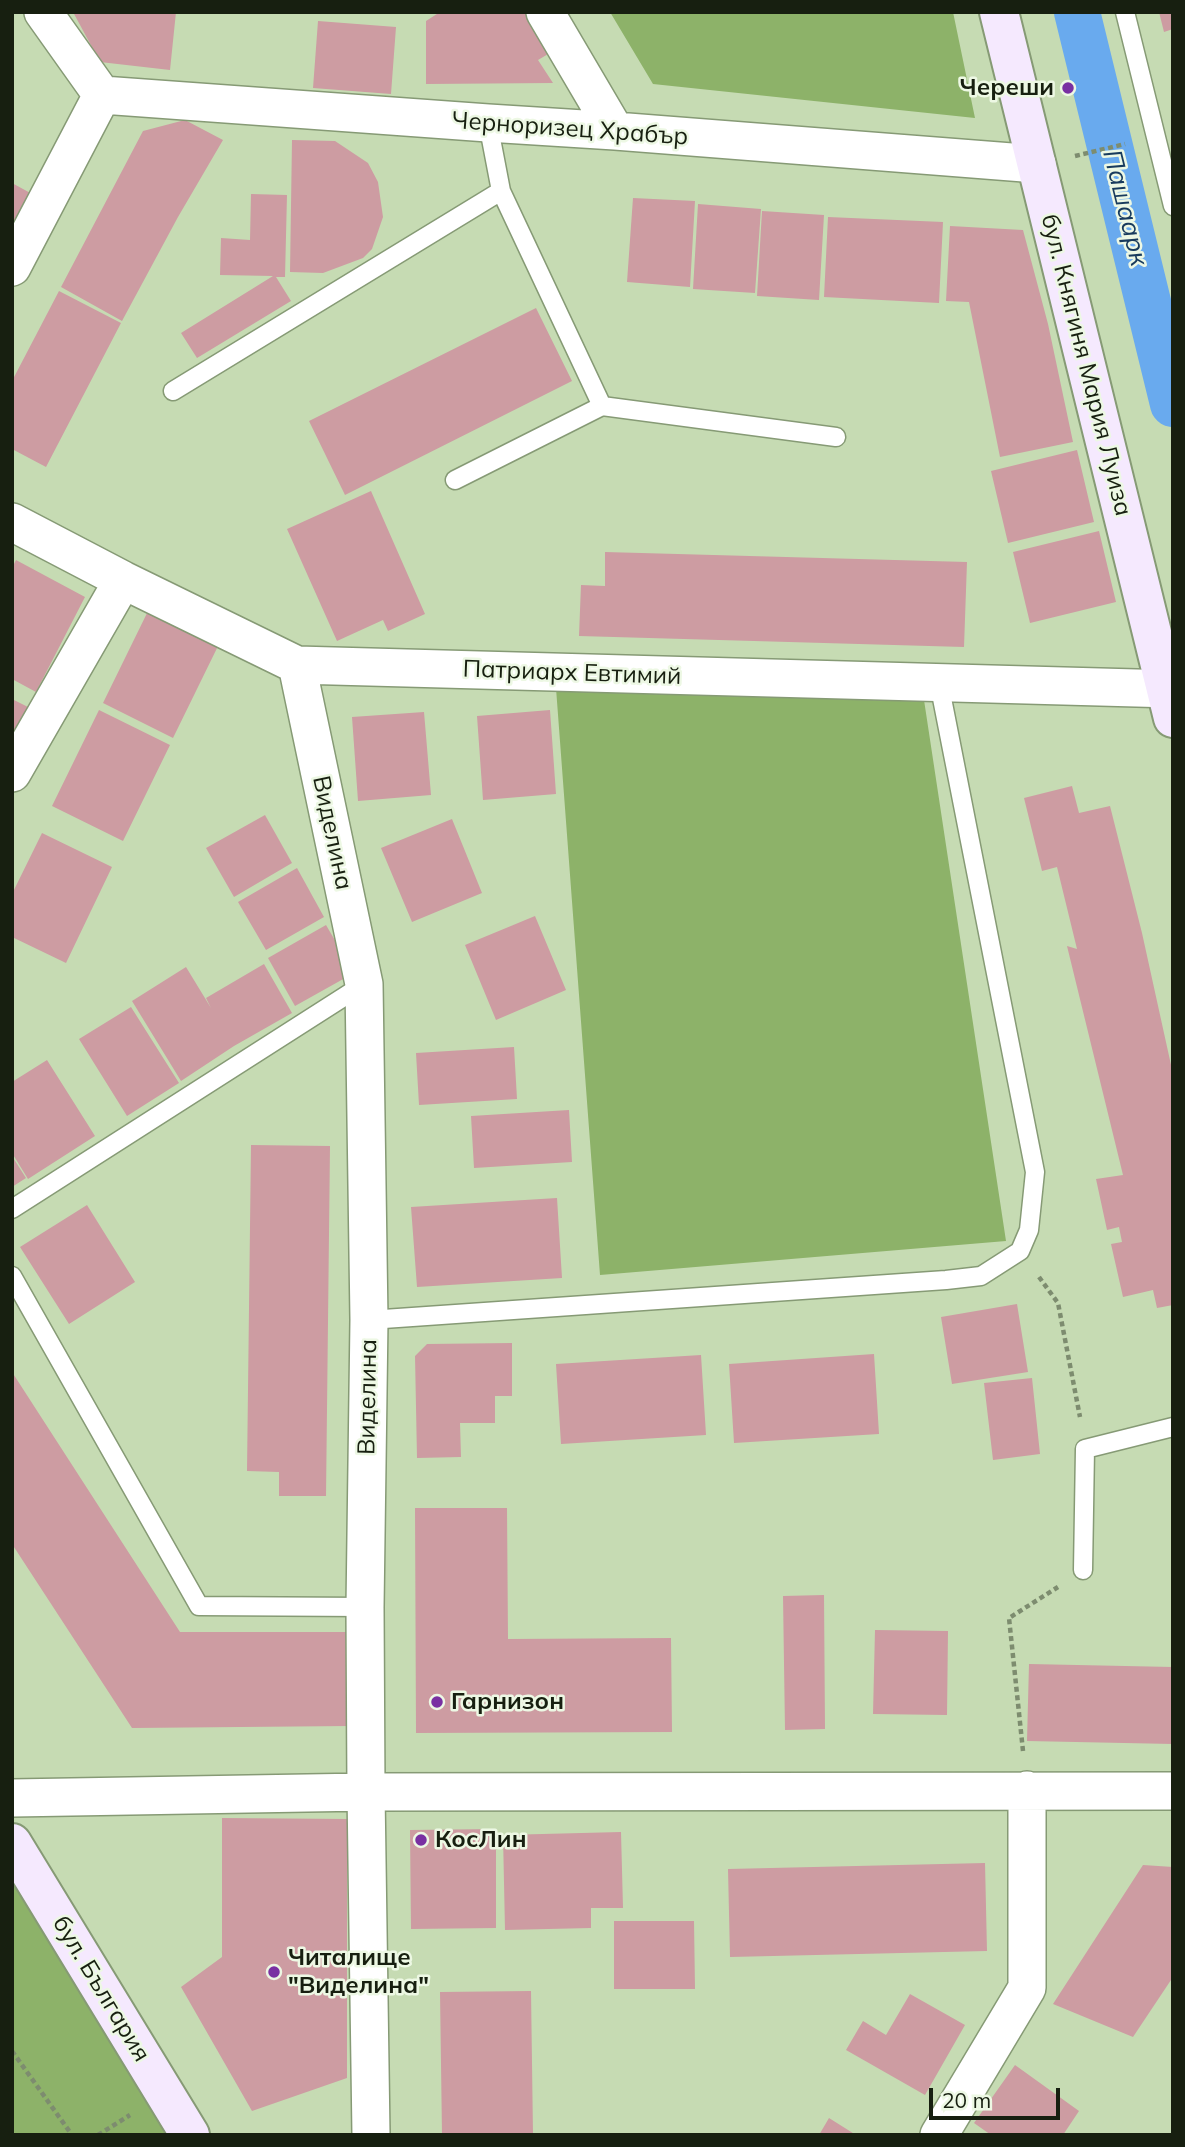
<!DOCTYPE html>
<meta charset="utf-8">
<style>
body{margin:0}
#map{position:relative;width:1185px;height:2147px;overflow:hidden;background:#c6dbb3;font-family:Mulish,sans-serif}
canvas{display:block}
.frame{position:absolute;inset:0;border:14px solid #171f10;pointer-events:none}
.scale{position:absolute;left:929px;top:2088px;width:131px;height:32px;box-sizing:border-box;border:4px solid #171f10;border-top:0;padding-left:9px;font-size:21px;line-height:24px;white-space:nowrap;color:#171f10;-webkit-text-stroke:5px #edf8e4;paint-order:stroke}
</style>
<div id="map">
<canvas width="1185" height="2147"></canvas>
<div class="frame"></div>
<div class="scale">20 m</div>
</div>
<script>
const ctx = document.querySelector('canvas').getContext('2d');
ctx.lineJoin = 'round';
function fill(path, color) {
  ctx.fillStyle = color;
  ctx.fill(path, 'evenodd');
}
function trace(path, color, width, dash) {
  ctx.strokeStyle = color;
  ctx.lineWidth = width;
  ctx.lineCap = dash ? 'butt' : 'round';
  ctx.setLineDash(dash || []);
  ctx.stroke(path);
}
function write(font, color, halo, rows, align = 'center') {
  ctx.font = font + ' Mulish,sans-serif';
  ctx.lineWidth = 5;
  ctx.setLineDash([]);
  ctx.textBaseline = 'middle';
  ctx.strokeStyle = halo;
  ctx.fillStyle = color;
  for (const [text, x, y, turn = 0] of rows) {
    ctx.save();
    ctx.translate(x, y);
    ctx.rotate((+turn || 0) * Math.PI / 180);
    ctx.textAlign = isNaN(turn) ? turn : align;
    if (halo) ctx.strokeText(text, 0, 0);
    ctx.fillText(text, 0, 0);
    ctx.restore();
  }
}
fill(new Path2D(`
 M 610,12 L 953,12 L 975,118 L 653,84 Z
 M 556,688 L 924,700 L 1006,1241 L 600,1275 Z
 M 12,1871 L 190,2135 L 12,2135 Z`), '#8db269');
trace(new Path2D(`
 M 1077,12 L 1173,404`), '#69aaee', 46);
fill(new Path2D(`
 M 73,12 L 176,12 L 170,70 L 100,62 Z
 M 440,12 L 540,12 L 560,47 L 538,60 L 553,83 L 426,84 L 426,21 Z
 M 1159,12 L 1173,12 L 1173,29 L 1164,32 Z
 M 318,21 L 396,27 L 391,94 L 313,88 Z
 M 185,120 L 223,140 L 178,217 L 122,321 L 61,287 L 143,131 Z
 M 292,140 L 335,141 L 368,163 L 378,182 L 383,217 L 372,249 L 363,258 L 323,273 L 290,272 Z
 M 12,183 L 34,195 L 12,236 Z
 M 251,194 L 287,195 L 285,277 L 276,277 L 291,301 L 197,358 L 181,333 L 273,276 L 220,275 L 221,238 L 250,240 Z
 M 633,198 L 695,201 L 690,287 L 627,282 Z
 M 698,204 L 761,209 L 755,293 L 693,289 Z
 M 762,211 L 824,215 L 819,300 L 757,296 Z
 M 828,217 L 943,222 L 939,303 L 824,297 Z
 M 950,226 L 1023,230 L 1048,324 L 1073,442 L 1000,457 L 969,302 L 946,301 Z
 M 59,291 L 121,323 L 46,467 L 12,449 L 12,381 Z
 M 536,308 L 572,381 L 345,495 L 309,421 Z
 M 1077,450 L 1094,522 L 1008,543 L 991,471 Z
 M 371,491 L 425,614 L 388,631 L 383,620 L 337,641 L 287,529 Z
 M 1099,531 L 1116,602 L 1030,623 L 1013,552 Z
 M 605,552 L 967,562 L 964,647 L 579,636 L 581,585 L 605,586 Z
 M 16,560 L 85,597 L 36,692 L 12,679 L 12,568 Z
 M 150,607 L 220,642 L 173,738 L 103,703 Z
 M 12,699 L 28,707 L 12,737 Z
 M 99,710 L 170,745 L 123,841 L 52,806 Z
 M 550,710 L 556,794 L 483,800 L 477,716 Z
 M 424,712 L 431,795 L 358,801 L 352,717 Z
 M 1072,786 L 1079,813 L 1110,806 L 1142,933 L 1173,1074 L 1173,1305 L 1157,1308 L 1153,1290 L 1123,1297 L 1111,1244 L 1122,1242 L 1119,1227 L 1107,1230 L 1096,1179 L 1123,1175 L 1067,946 L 1077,949 L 1057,867 L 1042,871 L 1024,798 Z
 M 265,815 L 292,863 L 234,897 L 206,848 Z
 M 452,819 L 482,893 L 412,922 L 381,848 Z
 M 42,833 L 112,867 L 66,963 L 12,937 L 12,894 Z
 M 297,868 L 324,917 L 266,950 L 238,902 Z
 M 535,916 L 566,990 L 496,1020 L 465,945 Z
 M 326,925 L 354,973 L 295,1006 L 268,958 Z
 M 264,964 L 292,1013 L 234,1046 L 181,1081 L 132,1001 L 186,967 L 211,1008 L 206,998 Z
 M 131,1007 L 179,1083 L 127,1116 L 79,1039 Z
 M 514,1047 L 517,1099 L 419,1105 L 416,1053 Z
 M 47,1060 L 95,1136 L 28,1179 L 12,1153 L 12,1082 Z
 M 569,1110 L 572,1162 L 474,1168 L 471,1116 Z
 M 251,1145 L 330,1146 L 326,1496 L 279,1496 L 279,1472 L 247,1471 Z
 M 12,1156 L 26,1178 L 12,1187 Z
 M 557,1198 L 562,1278 L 417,1287 L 411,1207 Z
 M 87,1205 L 135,1282 L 69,1324 L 20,1247 Z
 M 1017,1304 L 1028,1372 L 952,1384 L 941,1317 Z
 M 512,1343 L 512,1396 L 495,1396 L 495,1423 L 460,1423 L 461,1457 L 417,1458 L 415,1356 L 427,1344 Z
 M 874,1354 L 879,1434 L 734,1443 L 729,1364 Z
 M 701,1355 L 706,1435 L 561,1444 L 556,1364 Z
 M 12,1372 L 180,1632 L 349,1632 L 349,1726 L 132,1728 L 12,1544 Z
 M 1032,1378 L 1040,1454 L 993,1460 L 984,1383 Z
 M 415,1508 L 507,1508 L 508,1639 L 671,1638 L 672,1732 L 416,1733 Z
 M 824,1595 L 825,1729 L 785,1730 L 783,1596 Z
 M 875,1630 L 948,1631 L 947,1715 L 873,1714 Z
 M 1029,1664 L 1173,1667 L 1173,1744 L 1027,1741 Z
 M 222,1818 L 347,1819 L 347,2078 L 252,2111 L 181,1987 L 222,1957 Z
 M 496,1829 L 496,1928 L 411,1929 L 410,1830 Z
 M 621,1832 L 623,1908 L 591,1908 L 591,1928 L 505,1930 L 503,1835 Z
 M 985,1863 L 987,1951 L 730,1957 L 728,1869 Z
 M 1143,1865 L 1173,1867 L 1173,1977 L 1133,2037 L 1053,2004 Z
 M 614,1921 L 694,1921 L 695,1989 L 614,1989 Z
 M 531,1991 L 533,2135 L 442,2135 L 440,1992 Z
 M 910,1994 L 965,2025 L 925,2095 L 846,2050 L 863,2021 L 886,2035 Z
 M 1015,2065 L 1079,2111 L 1063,2135 L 991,2135 L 974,2123 Z
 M 829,2118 L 856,2135 L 819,2135 Z`), '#cd9ca2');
const lane = new Path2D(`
 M 1125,12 L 1173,206
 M 501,191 L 602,406
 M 173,391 L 501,191 L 488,123
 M 455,480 L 602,406 L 836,437
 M 12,1209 L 364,984
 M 12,1276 L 199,1606 L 365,1607
 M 369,1320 L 946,1280 L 981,1276 L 1020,1251 L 1029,1230 L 1035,1172 L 939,683
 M 1083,1570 L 1085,1449 L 1173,1427`);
const street = new Path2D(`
 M 545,12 L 615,131
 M 102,95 L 488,123 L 615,131 L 1037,164
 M 12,267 L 102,95 L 43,12
 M 12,522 L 123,580 L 297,665 L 1173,689
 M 297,665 L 364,984 L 369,1320 L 365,1607 L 366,1792 L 371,2135
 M 12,773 L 123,580
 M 12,1798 L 366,1792 L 1173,1791
 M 939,2135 L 1027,1988 L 1027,1790`);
const secondary = new Path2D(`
 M 999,12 L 1173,718
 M 12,1843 L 190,2135`);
trace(lane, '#869a75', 21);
trace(street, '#869a75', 40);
trace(secondary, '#869a75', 42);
trace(new Path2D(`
 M 1075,156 L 1125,144
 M 1039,1277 L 1058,1303 L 1080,1417
 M 1023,1751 L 1009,1618 L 1058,1587
 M 12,2051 L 72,2135
 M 98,2135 L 130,2115`), '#7d8c6f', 4.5, [5, 3.5]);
trace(lane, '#fff', 18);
trace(street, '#fff', 37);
trace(secondary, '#f5e9fe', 38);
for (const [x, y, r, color] of [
 [1068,88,7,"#7930a2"],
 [437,1702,7,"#7930a2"],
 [421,1840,7,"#7930a2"],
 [274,1972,7,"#7930a2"]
]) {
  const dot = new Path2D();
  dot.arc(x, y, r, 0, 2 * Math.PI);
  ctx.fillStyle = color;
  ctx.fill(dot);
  trace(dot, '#edf8e4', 2.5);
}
write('bold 24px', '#171f10', '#edf8e4', [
 ["Череши",1054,88,"right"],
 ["Гарнизон",451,1702],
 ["КосЛин",435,1840],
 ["Читалище",288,1958],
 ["\"Виделина\"",288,1986]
], 'left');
write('24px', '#171f10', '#edf8e4', [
 ["Черноризец Храбър",570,129,4],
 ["бул. Княгиня Мария Луиза",1086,365,76],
 ["Патриарх Евтимий",572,673,2],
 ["Виделина",332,833,78],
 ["Виделина",368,1397,-89],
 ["бул. България",101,1989,59]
]);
write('italic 26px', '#183b5d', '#edf8e4', [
 ["Пашаарк",1125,208,76]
]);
</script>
